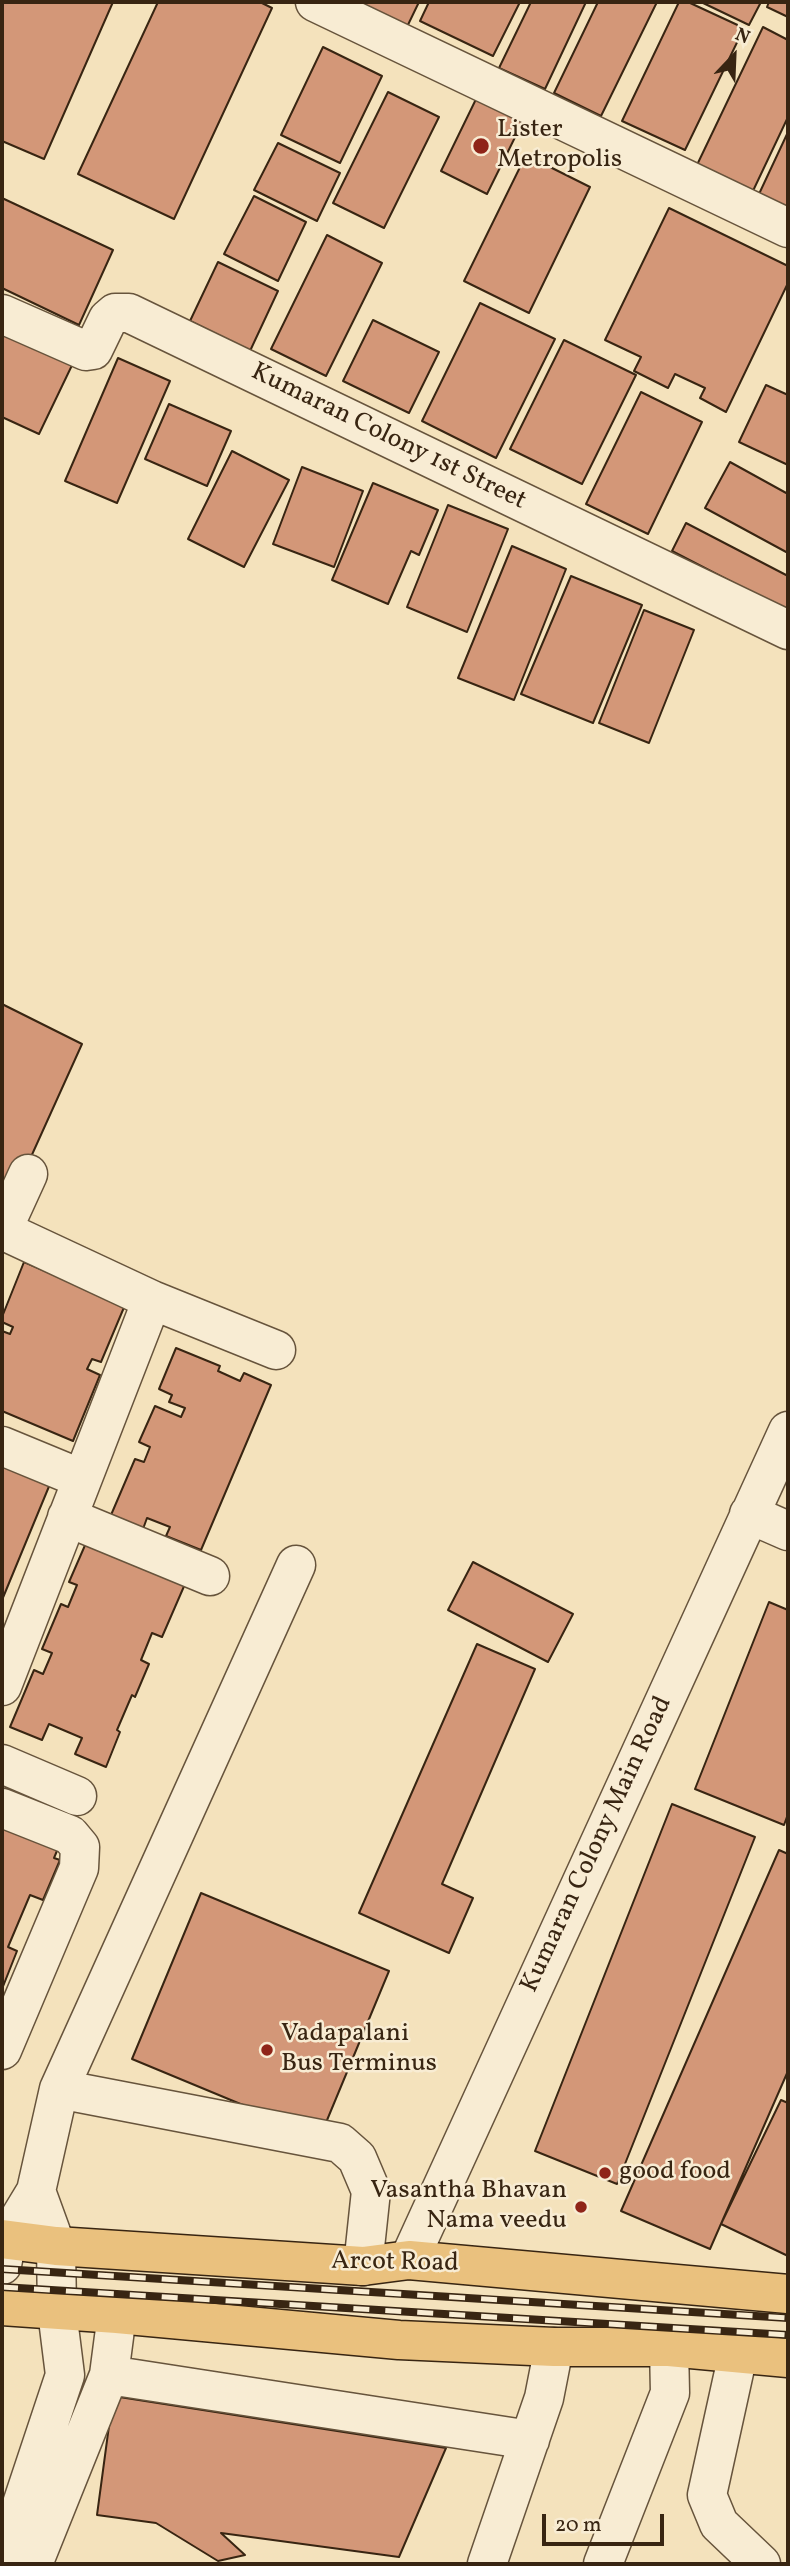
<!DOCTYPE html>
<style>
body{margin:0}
#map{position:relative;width:790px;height:2566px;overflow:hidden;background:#f4e2bc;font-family:Vollkorn,serif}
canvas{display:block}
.frame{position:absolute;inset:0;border:4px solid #382512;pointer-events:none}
.north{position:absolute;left:699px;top:21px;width:70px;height:70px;-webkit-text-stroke:5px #f8ecd3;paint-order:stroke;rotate:23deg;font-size:19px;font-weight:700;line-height:28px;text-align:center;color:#382512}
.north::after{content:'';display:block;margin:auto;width:24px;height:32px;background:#382512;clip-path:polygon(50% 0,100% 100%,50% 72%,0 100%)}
.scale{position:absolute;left:542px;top:2514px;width:122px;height:32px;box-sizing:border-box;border:4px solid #382512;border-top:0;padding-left:9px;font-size:21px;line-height:24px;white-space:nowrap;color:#382512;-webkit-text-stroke:5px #f8ecd3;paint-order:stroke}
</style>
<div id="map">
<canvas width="790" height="2566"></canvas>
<div class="frame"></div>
<div class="north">N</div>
<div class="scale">20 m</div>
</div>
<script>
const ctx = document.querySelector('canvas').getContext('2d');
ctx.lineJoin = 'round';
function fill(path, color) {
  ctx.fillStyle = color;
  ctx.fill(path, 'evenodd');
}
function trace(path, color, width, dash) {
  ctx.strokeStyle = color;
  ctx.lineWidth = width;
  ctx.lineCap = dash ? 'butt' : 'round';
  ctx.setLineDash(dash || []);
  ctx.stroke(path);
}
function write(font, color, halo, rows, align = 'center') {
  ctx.font = font + ' Vollkorn,serif';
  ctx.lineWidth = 5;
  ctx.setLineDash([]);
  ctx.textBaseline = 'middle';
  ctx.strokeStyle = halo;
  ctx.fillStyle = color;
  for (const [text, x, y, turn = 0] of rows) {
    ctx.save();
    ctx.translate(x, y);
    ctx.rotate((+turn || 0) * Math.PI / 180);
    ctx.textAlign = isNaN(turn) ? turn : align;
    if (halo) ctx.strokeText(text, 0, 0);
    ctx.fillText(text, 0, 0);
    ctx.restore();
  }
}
const building = new Path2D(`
 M 2,2 L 113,2 L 44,159 L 2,141 Z
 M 158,2 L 260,2 L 272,8 L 174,219 L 78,174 Z
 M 352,2 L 419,2 L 405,31 Z
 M 429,2 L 520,2 L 493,56 L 420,21 Z
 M 531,2 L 586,2 L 545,89 L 499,68 Z
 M 598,2 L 657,2 L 601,116 L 554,93 Z
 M 679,2 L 688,2 L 744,28 L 685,150 L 622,121 Z
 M 701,2 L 761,2 L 749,25 Z
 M 769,2 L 788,2 L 788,17 L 767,7 Z
 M 763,27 L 788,40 L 788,117 L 752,193 L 696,167 Z
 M 323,47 L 382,76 L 340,163 L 281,135 Z
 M 388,92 L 439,117 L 384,228 L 333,203 Z
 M 479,93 L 526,115 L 487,194 L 441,171 Z
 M 788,132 L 788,208 L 759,194 Z
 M 278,143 L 340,173 L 317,221 L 254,190 Z
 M 526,155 L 590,187 L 529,313 L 464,281 Z
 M 254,196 L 306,222 L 278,281 L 224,254 Z
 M 2,198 L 113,250 L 79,325 L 2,288 Z
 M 669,208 L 788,266 L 788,283 L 726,412 L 700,398 L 705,388 L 675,374 L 668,388 L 634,371 L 641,357 L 605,340 Z
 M 327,235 L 382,263 L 326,376 L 271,349 Z
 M 218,262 L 278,291 L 250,351 L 190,321 Z
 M 480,303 L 555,339 L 496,458 L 422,421 Z
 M 373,320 L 439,352 L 409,413 L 343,381 Z
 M 2,325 L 75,359 L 39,434 L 2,417 Z
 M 564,340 L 636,375 L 582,484 L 510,449 Z
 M 118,358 L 170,381 L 117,503 L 65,481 Z
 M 766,385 L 788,395 L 788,465 L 739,442 Z
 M 641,392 L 702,422 L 648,534 L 586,504 Z
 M 169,404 L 231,431 L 207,486 L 145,459 Z
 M 232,451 L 289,480 L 244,567 L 188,539 Z
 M 730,462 L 788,494 L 788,553 L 705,508 Z
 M 302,467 L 363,491 L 334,567 L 273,544 Z
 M 373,483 L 438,510 L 419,555 L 411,551 L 388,604 L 332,580 Z
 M 448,505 L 508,529 L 467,632 L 407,607 Z
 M 686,523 L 788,576 L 788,611 L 672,551 Z
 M 512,546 L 566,569 L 514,700 L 458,678 Z
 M 571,576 L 642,605 L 593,723 L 521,694 Z
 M 644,610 L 694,630 L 649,743 L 599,723 Z
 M 2,1004 L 82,1044 L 2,1221 Z
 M 24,1262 L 125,1305 L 101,1362 L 92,1359 L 87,1369 L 100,1375 L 73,1441 L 2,1411 L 2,1331 L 10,1334 L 13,1327 L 2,1322 L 2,1317 Z
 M 176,1348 L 220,1366 L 218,1371 L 240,1381 L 244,1373 L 271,1385 L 201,1550 L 166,1536 L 170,1527 L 147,1518 L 143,1529 L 111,1515 L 135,1459 L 144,1462 L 150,1447 L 139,1442 L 155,1406 L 181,1417 L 185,1408 L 169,1402 L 172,1395 L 159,1389 Z
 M 2,1464 L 50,1484 L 2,1600 Z
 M 86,1543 L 185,1584 L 162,1637 L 152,1633 L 141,1660 L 149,1664 L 135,1697 L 132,1695 L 117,1730 L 120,1732 L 106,1767 L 75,1754 L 82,1738 L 49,1724 L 42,1740 L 10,1727 L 34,1670 L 43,1674 L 52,1653 L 42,1649 L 61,1604 L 68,1607 L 77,1585 L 69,1582 Z
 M 473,1562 L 573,1614 L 548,1662 L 448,1610 Z
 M 769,1602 L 788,1610 L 788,1814 L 784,1825 L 695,1789 Z
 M 477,1644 L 535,1669 L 442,1884 L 473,1898 L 449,1953 L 359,1913 Z
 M 672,1804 L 755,1837 L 617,2184 L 535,2151 Z
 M 2,1822 L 59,1846 L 54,1858 L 60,1860 L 43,1900 L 30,1895 L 8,1947 L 17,1951 L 2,1989 Z
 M 779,1850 L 788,1854 L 788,2071 L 710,2249 L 621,2211 Z
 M 201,1893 L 389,1971 L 320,2137 L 132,2059 Z
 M 781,2100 L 788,2103 L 788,2256 L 721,2224 Z
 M 113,2396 L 446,2448 L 399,2557 L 221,2533 L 245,2555 L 218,2561 L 156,2523 L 97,2515 Z`);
fill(building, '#d39778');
trace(building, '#382512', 2);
const minor = new Path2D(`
 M 315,2 L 788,228
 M 2,314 L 86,351 L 93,350 L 108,319 L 115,313 L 129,313 L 788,630
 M 2,1230 L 152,1300 L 276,1350
 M 2,1231 L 28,1174
 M 2,1446 L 82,1479
 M 749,1514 L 788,1531
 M 67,1517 L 210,1576
 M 2,1686 L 152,1300
 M 2,1764 L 77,1796
 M 2,1808 L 70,1835 L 80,1847 L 79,1868 L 2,2050
 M 59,2089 L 340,2143 L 357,2158 L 371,2191 L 363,2266
 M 409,2260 L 788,1431
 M 2,2265 L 7,2239 L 36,2191 L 59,2089 L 296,1565
 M 738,2354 L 707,2495 L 719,2524 L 761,2564
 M 109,2375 L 530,2440
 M 2,2564 L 65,2375 L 57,2311 L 56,2246 L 36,2191
 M 33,2564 L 109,2375 L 117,2314
 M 487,2564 L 544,2398 L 554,2347
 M 603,2564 L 670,2393 L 669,2347`);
const major = new Path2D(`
 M 2,2239 L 56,2246 L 363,2266 L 409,2260 L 788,2294
 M 2,2306 L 117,2314 L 399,2340 L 554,2347 L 669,2347 L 788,2358`);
trace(minor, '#67543c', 41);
trace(major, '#382512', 41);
trace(minor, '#f8ecd3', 38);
trace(major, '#eac17e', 38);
const rail = new Path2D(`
 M 2,2269 L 788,2318
 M 2,2287 L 788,2335`);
trace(rail, '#382512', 8);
trace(rail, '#f8ecd3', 5, [16]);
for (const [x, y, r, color] of [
 [481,146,9,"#8f2418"],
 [267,2050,7,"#8f2418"],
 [605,2173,7,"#8f2418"],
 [581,2207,7,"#8f2418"]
]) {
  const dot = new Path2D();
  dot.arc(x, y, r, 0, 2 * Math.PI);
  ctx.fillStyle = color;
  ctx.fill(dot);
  trace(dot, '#f8ecd3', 2.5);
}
write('26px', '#382512', '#f8ecd3', [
 ["Lister",497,131],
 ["Metropolis",497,161],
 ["Vadapalani",281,2035],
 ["Bus Terminus",281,2065],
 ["good food",619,2173],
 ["Vasantha Bhavan",567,2192,"right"],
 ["Nama veedu",567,2222,"right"]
], 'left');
write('26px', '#382512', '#f8ecd3', [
 ["Kumaran Colony 1st Street",388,438,26],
 ["Kumaran Colony Main Road",598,1845,-65],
 ["Arcot Road",395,2264,1]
]);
</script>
